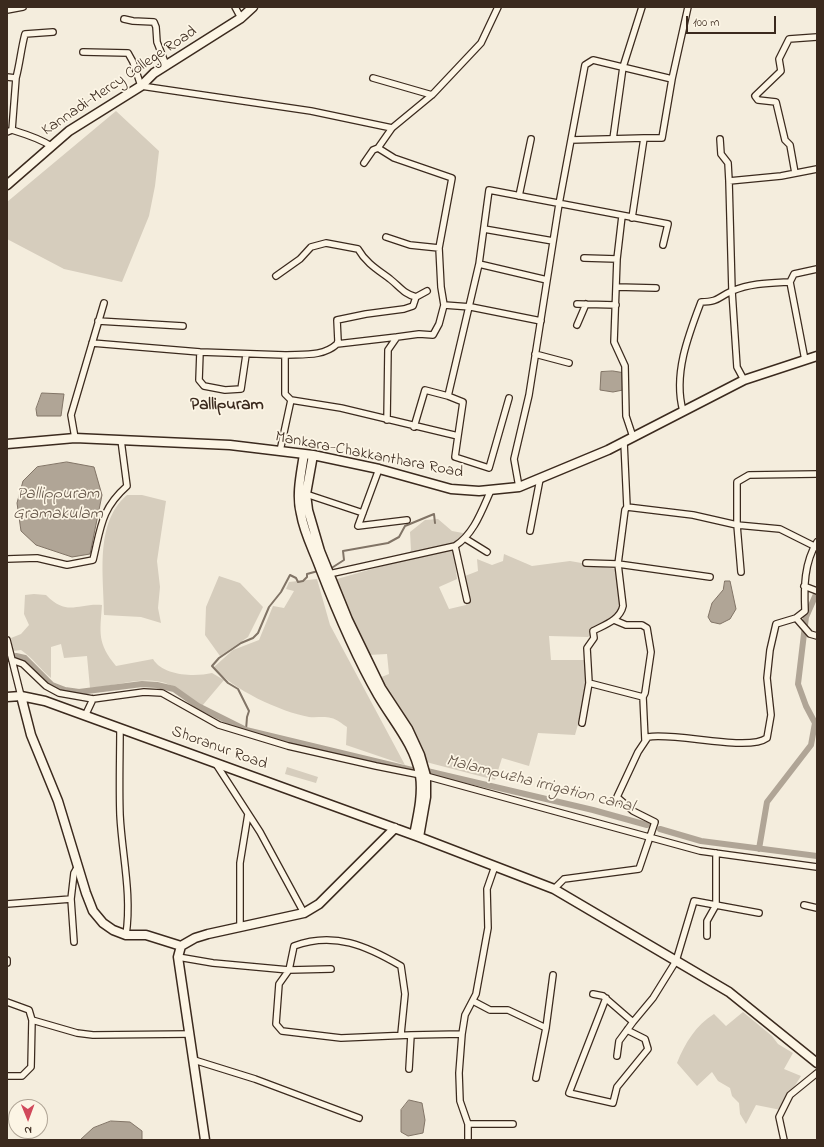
<!DOCTYPE html>
<style>
body{margin:0}
#map{position:relative;width:824px;height:1147px;overflow:hidden;background:#f4eddd;font-family:"Indie Flower",sans-serif}
canvas{display:block}
.frame{position:absolute;inset:0;border:8px solid #3b2a1e;pointer-events:none}
.north{position:absolute;left:8px;top:1099px;width:40px;height:40px;box-sizing:border-box;background:#fcf5e5;border:1px solid #afa495;border-radius:50%;rotate:179deg;font-size:11px;font-weight:700;line-height:16px;text-align:center;color:#3b2a1e}
.north::after{content:'';display:block;margin:auto;width:14px;height:18px;background:#d1495b;clip-path:polygon(50% 0,100% 100%,50% 72%,0 100%)}
.scale{position:absolute;left:686px;top:16px;width:90px;height:18px;box-sizing:border-box;border:2px solid #3b2a1e;border-top:0;padding-left:5px;font-size:12px;line-height:14px;white-space:nowrap;color:#3b2a1e;-webkit-text-stroke:3px #fcf5e5;paint-order:stroke}
</style>
<div id="map">
<canvas width="824" height="1147"></canvas>
<div class="frame"></div>
<div class="north">N</div>
<div class="scale">100 m</div>
</div>
<script>
const ctx = document.querySelector('canvas').getContext('2d');
ctx.lineJoin = 'round';
function fill(path, color) {
  ctx.fillStyle = color;
  ctx.fill(path, 'evenodd');
}
function trace(path, color, width, dash) {
  ctx.strokeStyle = color;
  ctx.lineWidth = width;
  ctx.lineCap = dash ? 'butt' : 'round';
  ctx.setLineDash(dash || []);
  ctx.stroke(path);
}
function write(font, color, halo, rows, align = 'center') {
  ctx.font = font + ' "Indie Flower",sans-serif';
  ctx.lineWidth = 3.5;
  ctx.setLineDash([]);
  ctx.textBaseline = 'middle';
  ctx.strokeStyle = halo;
  ctx.fillStyle = color;
  for (const [text, x, y, turn = 0] of rows) {
    ctx.save();
    ctx.translate(x, y);
    ctx.rotate((+turn || 0) * Math.PI / 180);
    ctx.textAlign = isNaN(turn) ? turn : align;
    if (halo) ctx.strokeText(text, 0, 0);
    ctx.fillText(text, 0, 0);
    ctx.restore();
  }
}
fill(new Path2D(`
 M 116,111 L 159,151 L 155,186 L 149,216 L 122,282 L 64,269 L 7,239 L 7,202 Z
 M 127,495 L 142,495 L 166,501 L 157,561 L 160,587 L 158,608 L 161,623 L 141,617 L 104,615 C 104,577 94,523 127,495 Z
 M 438,519 L 452,531 L 463,533 L 465,541 L 453,547 L 457,579 L 439,587 L 449,609 L 466,605 L 465,576 L 478,571 L 477,559 L 492,565 L 503,561 L 504,554 L 532,566 L 570,561 L 616,569 L 621,606 L 611,622 L 588,637 L 549,636 L 551,660 L 586,660 L 586,696 L 575,735 L 538,733 L 529,766 L 502,758 L 495,780 L 426,762 L 414,730 L 395,705 L 379,678 L 389,674 L 387,654 L 368,655 L 349,615 L 337,579 L 407,559 L 411,550 L 410,532 L 425,520 Z
 M 219,576 L 240,583 L 263,607 L 248,637 L 220,656 L 205,635 L 206,607 Z
 M 317,579 L 330,625 L 405,765 L 346,745 L 347,727 C 342,724 337,719 331,718 C 324,716 316,718 309,717 C 281,712 231,689 214,667 L 233,650 L 259,640 L 273,606 L 284,608 L 294,591 L 286,589 L 289,582 Z
 M 34,594 L 46,595 C 68,617 77,603 102,605 C 100,633 97,643 116,666 L 153,659 C 163,676 195,677 212,673 L 224,680 L 202,706 C 192,699 181,690 170,685 C 145,674 115,687 90,688 L 87,656 L 64,658 L 61,644 L 51,647 L 51,678 C 40,669 33,658 21,650 L 13,651 L 11,638 L 21,634 L 29,625 L 24,614 L 25,595 Z
 M 287,767 L 318,777 L 316,783 L 285,774 Z
 M 743,1012 L 772,1036 L 778,1044 L 793,1053 L 784,1069 L 801,1076 C 794,1088 786,1096 781,1110 L 756,1105 L 746,1124 L 740,1114 L 739,1103 L 732,1096 L 730,1088 L 718,1081 L 712,1072 L 697,1086 L 677,1063 C 685,1043 696,1025 714,1014 L 726,1026 Z`), '#d6cdbd');
const water = new Path2D(`
 M 613,371 L 625,373 L 623,390 L 613,392 L 600,390 L 601,372 Z
 M 42,393 L 64,394 L 61,416 L 37,416 L 36,409 Z
 M 67,462 L 94,467 L 102,495 L 90,554 L 72,557 L 36,545 L 21,531 L 17,503 L 23,481 L 37,467 Z
 M 725,581 L 730,581 L 736,609 L 730,619 L 720,624 L 711,622 L 708,617 L 712,603 L 723,590 Z
 M 409,1100 L 422,1103 L 425,1120 L 423,1133 L 408,1136 L 401,1132 L 401,1110 Z
 M 111,1121 L 130,1122 L 142,1131 L 142,1140 L 80,1140 L 93,1128 Z`);
fill(water, '#b0a596');
trace(water, '#817466', 1);
trace(new Path2D(`
 M 330,569 L 344,560 L 343,551 L 388,543 L 399,537 L 405,526 L 434,514 L 435,523
 M 246,730 L 247,717 L 249,711 L 238,689 L 228,683 L 212,666 L 219,658 L 241,643 L 253,638 L 258,633 L 269,607 L 281,592 L 290,575 L 296,578 L 298,582 L 303,581 L 307,577 L 307,574 L 318,571`), '#817466', 2);
trace(new Path2D(`
 M 16,656 L 25,658 L 52,685 L 65,690 L 79,692 L 142,684 L 157,685 L 174,689 L 198,706 L 246,730 L 412,770
 M 427,771 L 593,810 L 647,825
 M 660,829 L 701,841 L 817,856
 M 759,849 L 767,802 L 811,745 L 815,723 L 806,706 L 798,684 L 806,617 L 817,592`), '#b0a596', 6);
const street = new Path2D(`
 M 235,7 L 241,18
 M 7,10 L 23,7
 M 124,19 L 133,21 L 154,22 L 156,27 L 157,42 L 166,65
 M 83,52 L 128,53 L 133,62 L 141,86 L 311,111 L 392,128
 M 7,77 L 16,78 C 20,63 21,49 25,34 L 53,32
 M 373,78 L 432,95
 M 12,130 L 16,78
 M 7,132 L 12,130 C 25,134 39,138 51,146
 M 613,139 L 623,67 L 642,7
 M 720,139 L 721,154 L 728,163 L 729,181 L 732,291 L 737,367 L 744,380
 M 571,140 L 644,138
 M 378,148 L 394,158 L 452,178 L 439,248 L 441,287 L 444,305 L 439,324 L 433,335 L 419,334 L 397,337 L 388,350 L 387,420
 M 364,163 L 373,150 L 378,148 L 392,128 L 432,95 L 481,43 L 498,7
 M 795,173 L 790,145 L 785,140 L 776,102 L 758,100 L 755,96 L 781,71 L 779,59 L 789,39 L 817,37
 M 729,181 L 781,176 L 817,169
 M 519,196 L 531,139
 M 622,216 L 617,259 L 614,342 L 625,366 L 626,416 L 633,437
 M 632,218 L 644,138 L 662,138 L 672,79
 M 484,229 L 553,241
 M 386,237 L 410,245 L 439,248
 M 584,258 L 617,259
 M 479,264 L 547,280
 M 276,276 L 300,259 L 311,247 L 326,243 L 358,249 C 366,263 378,270 390,279 C 400,287 404,294 416,297 L 427,291
 M 790,282 L 794,274 L 817,269
 M 616,287 L 656,288
 M 577,304 L 616,305
 M 444,305 L 471,307 L 541,321
 M 98,321 L 183,326
 M 577,325 L 586,304
 M 92,343 L 200,352 L 285,355 L 285,394 L 291,400 L 341,408 L 458,436 L 455,457 L 489,468 L 509,398
 M 337,344 L 338,341 L 337,320 L 366,314 L 404,309 L 413,306 L 416,297
 M 200,352 L 199,380 L 204,386 L 225,390 L 241,389 L 246,355
 M 535,354 L 569,363
 M 285,355 C 302,354 323,357 337,344 L 397,337
 M 683,411 C 673,375 688,336 701,302 C 719,302 718,297 732,291 C 751,283 770,283 790,282 L 805,360
 M 414,427 L 425,390 L 448,396
 M 458,436 L 463,402 L 448,396 L 479,264 L 489,190 L 668,224 L 663,245
 M 75,438 L 71,415 L 104,303
 M 280,451 L 291,400
 M 379,469 L 358,526 L 407,520
 M 519,487 L 514,459 L 529,395 L 559,204 L 585,65 L 593,60 L 672,79 L 688,7
 M 306,494 L 363,513
 M 627,507 L 693,515 L 737,525 L 780,529 L 814,546
 M 530,531 L 540,479
 M 466,539 L 487,552
 M 455,546 L 467,600
 M 7,559 L 37,558 L 67,565 L 93,560 C 101,527 101,509 127,486 L 121,440
 M 586,563 L 618,564 L 710,577
 M 741,572 L 737,525 L 737,482 L 749,475 L 817,474
 M 329,574 L 455,546 C 474,534 482,510 491,490
 M 804,586 L 817,591
 M 796,618 L 810,634 L 817,636
 M 7,640 L 21,696
 M 12,660 L 23,664 L 46,686 L 59,693 L 93,699 L 144,692 L 162,693 L 219,725 L 288,746 L 376,766 L 426,776 L 700,851 L 817,867
 M 589,683 L 643,697 L 645,693 L 651,652 L 647,628 L 642,625 L 626,625 L 614,620
 M 643,697 L 645,740
 M 85,716 L 93,699
 M 582,723 L 589,683 L 587,648 L 594,638 L 593,631 C 604,625 620,620 623,606 L 618,564 L 625,510 L 627,507 L 624,442
 M 120,728 C 120,757 119,786 120,815 C 122,855 132,894 126,935
 M 216,764 L 260,832 L 304,913
 M 554,889 L 564,879 L 639,869 L 655,822 L 633,811 L 617,797 L 638,752 L 648,737 C 676,732 748,752 767,738 L 771,715 L 767,678 L 770,650 L 776,624 L 796,618 L 805,611 C 804,587 804,563 817,542
 M 71,899 L 74,942
 M 7,904 L 71,899 L 74,873 L 78,866
 M 804,905 L 817,908
 M 240,927 L 240,863 L 248,814
 M 707,936 L 707,921 L 716,905 L 716,853
 M 178,957 L 213,963 L 289,970 L 294,946 C 334,931 367,946 401,966 L 405,994 L 401,1034
 M 7,960 L 7,963
 M 331,969 L 289,970 L 279,984 L 276,1024 L 282,1031 L 341,1038 L 411,1035
 M 593,994 L 603,996 L 633,1022 L 653,998 L 676,961 L 694,901 L 759,913
 M 606,998 L 569,1093 L 613,1103 L 617,1087 L 648,1049 L 645,1039 L 627,1030
 M 473,1001 L 490,1010 L 508,1010 L 546,1028
 M 7,1002 L 29,1010 L 32,1020 L 31,1067 L 22,1076 L 7,1076
 M 32,1020 L 77,1033 L 93,1035 L 190,1034
 M 462,1034 L 459,1073 L 460,1101 L 468,1124 L 468,1140
 M 617,1056 L 619,1041 L 633,1022
 M 194,1060 L 255,1079 L 359,1118
 M 409,1069 L 411,1035 L 462,1034 L 465,1015 L 476,994 L 488,928 L 487,889 L 495,866
 M 536,1078 L 546,1028 L 553,975
 M 468,1124 L 513,1124
 M 784,1140 L 779,1117 L 790,1095 L 817,1073`);
const secondary = new Path2D(`
 M 7,185 L 69,131 L 141,86 L 154,73 L 241,18 L 253,7
 M 7,444 L 75,438 L 230,445 L 313,455 L 379,469 L 451,489 L 479,491 L 519,487 L 608,450 L 744,380 L 817,356
 M 304,454 C 301,474 296,495 301,514 C 304,533 314,551 320,568 C 337,612 355,655 378,695 C 393,721 415,745 420,775 C 423,795 418,815 414,835
 M 313,455 L 306,494 L 308,510 L 320,551 L 348,620 L 381,688 L 408,729 L 420,755 L 426,776 L 426,797 L 419,837
 M 21,696 L 31,735 L 58,801 L 86,893 L 93,911 L 103,923 L 113,930 L 126,935 L 146,935 L 181,946
 M 7,697 L 21,696 L 45,701 L 419,837 L 554,889 L 729,992 L 817,1063
 M 205,1140 L 178,957 L 181,946 L 195,938 L 208,934 L 304,913 L 319,904 L 395,828`);
trace(street, '#3b2a1e', 8);
trace(secondary, '#3b2a1e', 11);
trace(street, '#fcf5e5', 5.5);
trace(secondary, '#fcf5e5', 8);
write('16px', '#3b2a1e', '#fcf5e5', [
 ["Kannadi-Mercy College Road",120,82,-34],
 ["Mankara-Chakkanthara Road",369,456,11],
 ["Shoranur Road",219,749,20]
]);
write('bold 17px', '#3b2a1e', '#fcf5e5', [
 ["Pallipuram",227,406]
]);
write('italic 17px', '#645548', '#fcf5e5', [
 ["Pallippuram",58,495],
 ["Gramakulam",58,515],
 ["Malampuzha irrigation canal",540,785,14]
]);
</script>
